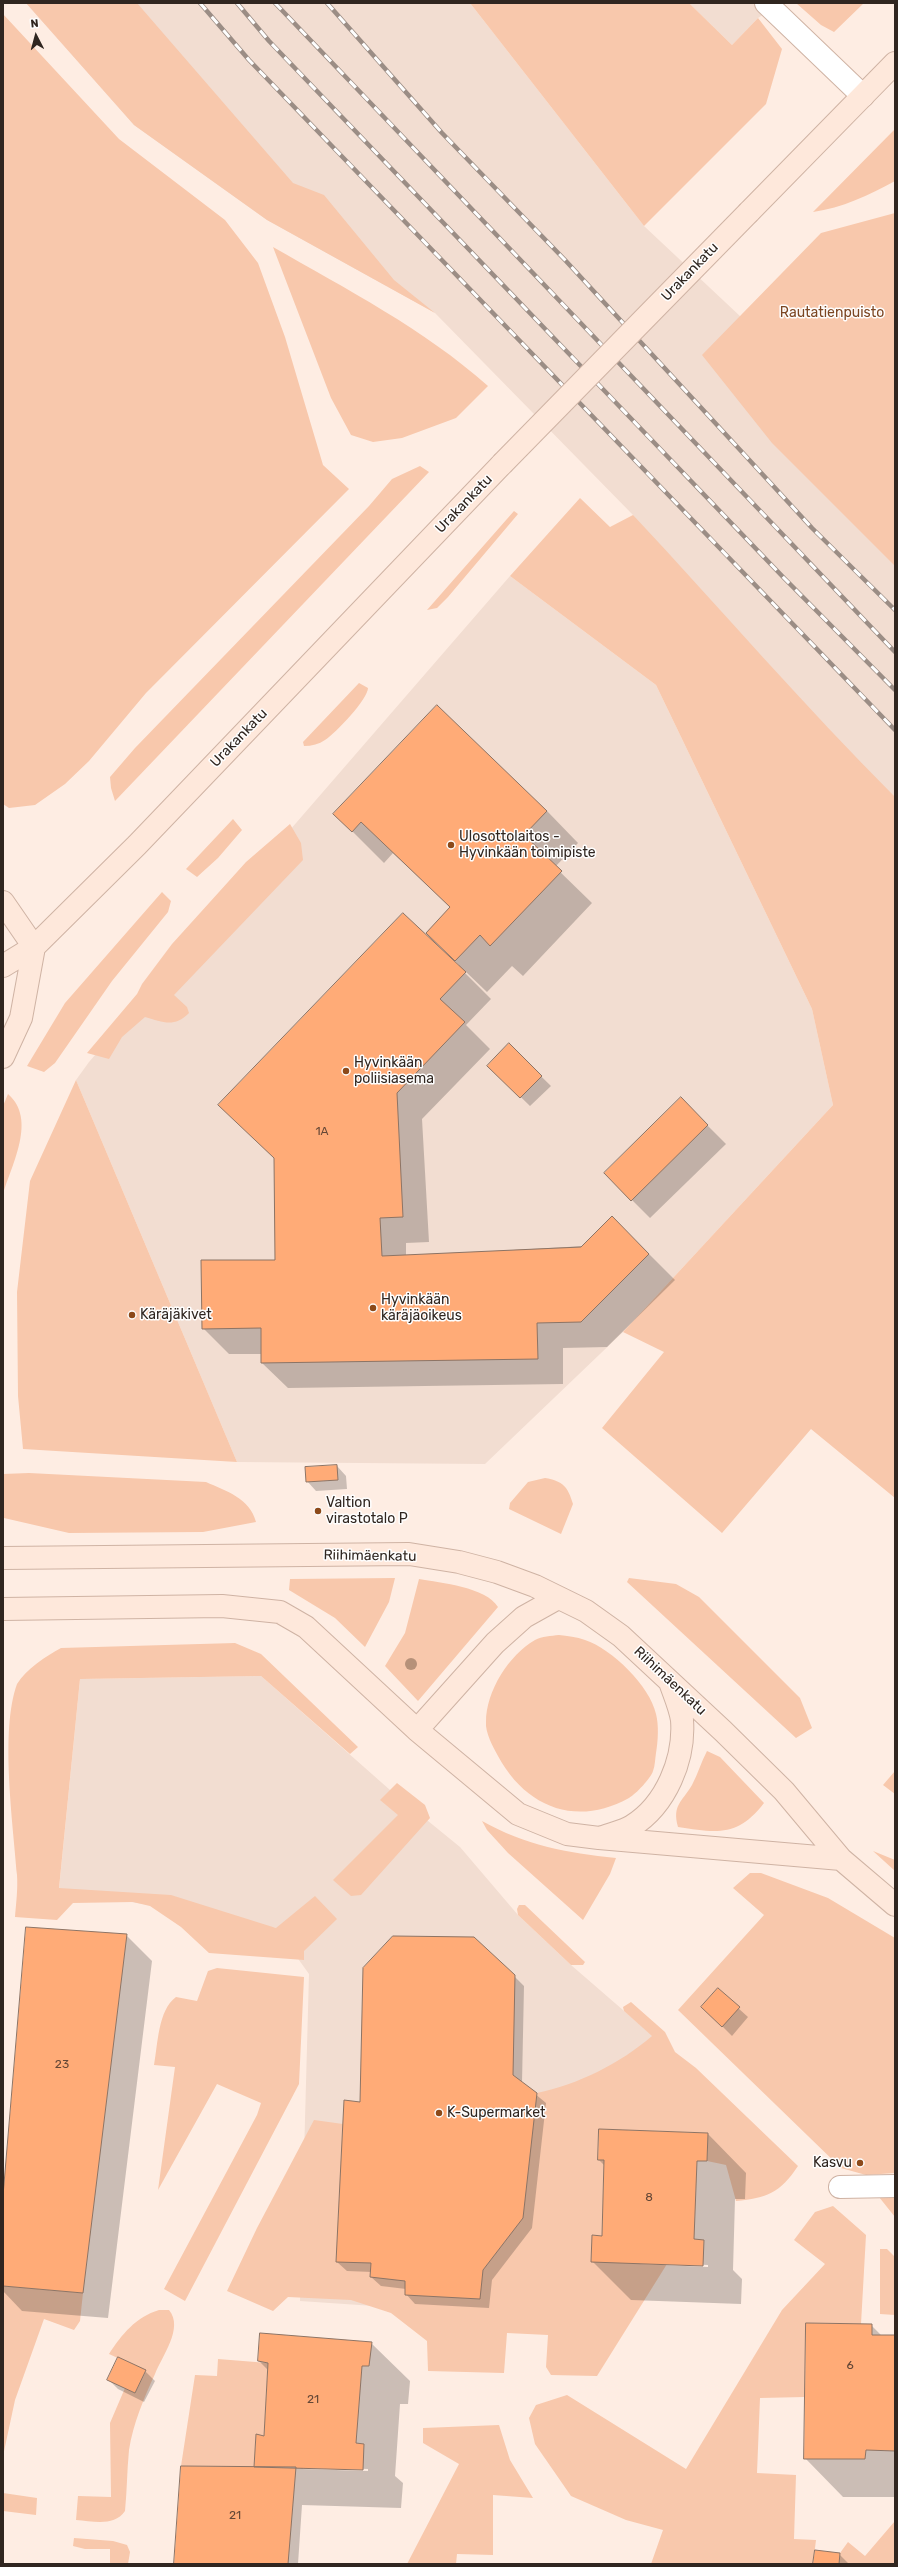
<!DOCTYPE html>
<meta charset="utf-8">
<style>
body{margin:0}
#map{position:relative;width:898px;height:2567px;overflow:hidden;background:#feede3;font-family:Rubik,sans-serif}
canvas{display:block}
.frame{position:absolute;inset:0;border:4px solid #302620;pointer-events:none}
.north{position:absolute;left:16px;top:16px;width:40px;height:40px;-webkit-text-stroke:3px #fefefe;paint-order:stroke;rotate:354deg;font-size:11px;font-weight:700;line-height:16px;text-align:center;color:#302620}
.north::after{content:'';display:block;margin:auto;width:14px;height:18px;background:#302620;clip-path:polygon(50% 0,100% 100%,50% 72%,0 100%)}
</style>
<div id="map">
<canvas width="898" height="2567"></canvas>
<div class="frame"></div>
<div class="north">N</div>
</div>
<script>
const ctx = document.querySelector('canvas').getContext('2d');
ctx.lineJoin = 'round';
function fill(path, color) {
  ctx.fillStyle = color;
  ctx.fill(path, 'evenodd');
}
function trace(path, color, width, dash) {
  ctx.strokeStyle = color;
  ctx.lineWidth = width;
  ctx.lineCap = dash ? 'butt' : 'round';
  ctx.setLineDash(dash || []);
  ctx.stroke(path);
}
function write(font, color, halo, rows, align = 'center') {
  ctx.font = font + ' Rubik,sans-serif';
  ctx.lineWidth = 3;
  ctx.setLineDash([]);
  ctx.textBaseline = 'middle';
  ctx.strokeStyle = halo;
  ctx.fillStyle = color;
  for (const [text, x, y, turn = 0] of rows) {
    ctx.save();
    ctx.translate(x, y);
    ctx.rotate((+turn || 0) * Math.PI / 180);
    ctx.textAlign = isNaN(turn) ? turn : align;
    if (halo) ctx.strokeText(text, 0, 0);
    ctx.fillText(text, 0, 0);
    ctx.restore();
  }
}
fill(new Path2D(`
 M 26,3 L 470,3 L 644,226 L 741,317 L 895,451 L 895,897 L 699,690 L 633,515 L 435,313 L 267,220 L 134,125 Z
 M 689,3 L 781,3 L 758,18 L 732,45 Z
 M 510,576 L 656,685 L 812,1009 L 833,1105 L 623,1332 L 485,1464 L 237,1462 L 76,1080 L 89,1062 Z
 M 261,1676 L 390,1790 L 460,1847 L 518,1915 L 571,1965 L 653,2036 L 563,2114 L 537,2317 L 300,2301 L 309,1974 L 276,1928 L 59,1889 L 80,1679 Z`), '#f2ddd1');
fill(new Path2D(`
 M 26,3 L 137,3 L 293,183 L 324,195 L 394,280 L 435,313 L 267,220 L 134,125 Z
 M 470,3 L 689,3 L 732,45 L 758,18 L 782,49 L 766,104 L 644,226 Z
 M 796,3 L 864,3 L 834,32 L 821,25 Z
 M 3,14 L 119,139 L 225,220 L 258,263 L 285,337 L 323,465 L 349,489 L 146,693 L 89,761 L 65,784 L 35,805 L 9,808 L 3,804 Z
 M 895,129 L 895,181 C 869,195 842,208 813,212 Z
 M 895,213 L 895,566 L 772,443 L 702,355 L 821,233 Z
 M 273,247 C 346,289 424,329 488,386 L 456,418 L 402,438 L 373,442 L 351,435 L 331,398 Z
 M 420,466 L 429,472 L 115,801 L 111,788 L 110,777 L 135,748 L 369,506 L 392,479 Z
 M 580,498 L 610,527 L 633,515 C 721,609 804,706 895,797 L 895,1498 L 811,1429 L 722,1533 L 602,1428 L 664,1352 L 623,1332 L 833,1105 L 812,1009 L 656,685 L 510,576 Z
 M 514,511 L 518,514 L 448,597 L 437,608 L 427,610 Z
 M 359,683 L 368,688 C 368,699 336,733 325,740 C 319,744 312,746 304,746 L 303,742 Z
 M 233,819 L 242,830 L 218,858 L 197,877 L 186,869 Z
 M 290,824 L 301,843 L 303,860 L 174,995 L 187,1007 L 189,1013 C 174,1028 163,1022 145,1017 L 122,1037 L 109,1059 L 87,1053 L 137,994 L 142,984 L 172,944 L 219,892 L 246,862 Z
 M 162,892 L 171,901 L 168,912 L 112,981 L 55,1063 L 44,1072 L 27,1066 L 65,1003 Z
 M 76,1080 L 237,1462 L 23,1449 L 18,1396 L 17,1292 L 30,1181 Z
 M 8,1094 C 37,1119 12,1164 3,1194 L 3,1106 Z
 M 29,1473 L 206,1482 C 226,1491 250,1498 256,1522 L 203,1532 L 69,1533 L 4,1518 L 3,1474 Z
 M 545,1478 C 563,1481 568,1487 573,1504 L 561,1534 L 509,1509 L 510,1503 L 528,1482 Z
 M 395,1578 L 389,1602 L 365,1647 L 335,1618 L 289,1590 L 290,1579 Z
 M 629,1578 L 676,1584 L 699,1597 L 800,1698 L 812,1728 L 796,1738 L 627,1582 Z
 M 419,1579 C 441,1583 486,1587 498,1607 L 418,1701 L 385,1666 L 405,1633 Z
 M 559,1635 C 567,1636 577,1637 585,1640 C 612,1649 650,1686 656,1714 C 659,1725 658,1742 656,1753 C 655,1759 655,1766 653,1771 C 651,1778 636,1794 629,1798 C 577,1827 526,1808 498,1756 C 493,1747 485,1732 486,1722 C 486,1691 509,1655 535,1640 C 542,1636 551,1636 559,1635 Z
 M 235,1643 L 261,1654 L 358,1747 L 350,1754 L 261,1676 L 80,1679 L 59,1888 L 171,1895 L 276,1928 L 315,1896 L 337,1919 L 304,1951 L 304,1960 L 209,1953 L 181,1927 L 150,1906 L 133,1902 L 73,1903 L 57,1920 L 15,1917 C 16,1904 18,1889 17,1875 C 13,1822 0,1731 17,1684 C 26,1669 46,1656 61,1648 Z
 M 707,1751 L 720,1757 L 764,1803 C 738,1837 717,1833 678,1827 C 672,1805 682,1802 692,1785 C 698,1774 701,1762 707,1751 Z
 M 895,1771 L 895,1794 L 883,1785 Z
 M 397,1783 L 425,1805 L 430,1818 L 361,1895 L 351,1896 L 333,1880 L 398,1815 L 380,1800 Z
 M 482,1821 C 525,1845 567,1853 616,1858 L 610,1874 L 583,1920 L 508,1853 L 487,1830 Z
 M 873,1851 L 895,1860 L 895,1871 Z
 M 750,1873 L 761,1873 L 828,1898 L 895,1938 L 895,2173 L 866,2175 L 841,2168 L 678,2010 L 764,1915 L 733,1888 Z
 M 519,1905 L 525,1905 L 585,1962 L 583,1965 L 571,1965 L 518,1915 L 517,1909 Z
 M 217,1968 L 304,1977 L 299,2084 L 185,2301 L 164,2289 L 257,2115 L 261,2103 L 217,2084 L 158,2190 L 175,2067 L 154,2065 C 158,2044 158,2010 176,1997 L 197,2001 L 208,1971 Z
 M 631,2002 L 665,2032 L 675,2052 L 696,2068 L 798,2166 C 780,2193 767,2198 736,2201 L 726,2165 L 707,2161 L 708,2133 L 599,2129 L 598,2160 L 604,2160 L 602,2236 L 592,2235 L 591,2261 L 667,2264 L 597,2376 L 551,2375 L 546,2367 L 548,2335 L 507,2333 L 504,2373 L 428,2371 L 427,2341 L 391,2313 L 351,2300 L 288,2297 L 273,2311 L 227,2291 L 257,2228 L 314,2120 L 343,2124 L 336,2262 L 371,2263 L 370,2277 L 405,2281 L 405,2295 L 480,2299 L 483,2270 L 523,2218 L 537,2093 C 577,2085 621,2063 652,2036 L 624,2011 L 623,2007 Z
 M 879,2197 L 895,2197 L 895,2217 Z
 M 833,2206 L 866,2235 L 861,2324 L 806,2323 L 805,2397 L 760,2398 L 757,2473 L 796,2475 L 794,2539 L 816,2540 L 813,2564 L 651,2564 L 663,2530 L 626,2520 L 571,2496 L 535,2444 L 529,2418 L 536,2405 L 567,2395 L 686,2469 L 782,2310 L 825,2264 L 794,2240 L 815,2212 Z
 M 880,2249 L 887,2249 L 895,2257 L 895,2315 L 880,2314 Z
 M 3,2286 L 83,2293 L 80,2321 L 74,2330 L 44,2319 L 15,2400 L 3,2456 Z
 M 159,2310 L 169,2310 C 184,2328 162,2356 155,2374 C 144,2398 133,2424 129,2450 C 127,2470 127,2491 125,2511 C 114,2527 93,2521 76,2520 L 78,2496 L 111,2497 L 110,2423 L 125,2388 L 135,2393 L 146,2371 L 109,2354 C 122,2334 136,2317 159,2310 Z
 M 218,2359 L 268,2363 L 264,2436 L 256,2435 L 254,2467 L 181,2466 L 195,2375 L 217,2376 Z
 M 499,2425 L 510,2460 L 533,2498 L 493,2495 L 493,2555 L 457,2554 L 456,2564 L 407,2564 L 459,2464 L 423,2443 L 423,2428 Z
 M 3,2493 L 37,2498 L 36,2515 L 3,2511 Z
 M 895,2521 L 895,2564 L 839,2564 L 840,2553 L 848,2542 L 865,2556 Z
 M 74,2538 L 113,2541 L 127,2545 L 130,2552 L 128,2564 L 110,2564 L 110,2549 L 85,2549 L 73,2546 Z`), '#f8c8ac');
fill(new Path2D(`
 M 547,811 L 578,843 L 555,867 L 592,903 L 523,976 L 512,966 L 487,992 L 465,971 L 464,972 L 491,999 L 466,1025 L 490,1049 L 422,1119 L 429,1242 L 406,1243 L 406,1256 L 638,1243 L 675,1280 L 607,1347 L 563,1348 L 563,1384 L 288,1388 L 262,1363 L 262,1354 L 229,1354 L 203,1328 L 276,1261 L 275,1159 L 246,1131 L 459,965 L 427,933 L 451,908 L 393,853 L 384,863 L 335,814 Z
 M 509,1045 L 551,1086 L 530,1106 L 489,1066 Z
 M 681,1099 L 726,1144 L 650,1218 L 605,1173 Z
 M 337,1466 L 346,1476 L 347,1489 L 316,1491 L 307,1481 L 306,1468 Z
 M 126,1935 L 152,1961 L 108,2318 L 22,2311 L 3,2291 L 3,2208 Z
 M 514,1976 L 524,1986 L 522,2083 L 546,2103 L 532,2228 L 492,2280 L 489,2308 L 415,2304 L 406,2294 L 406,2289 L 381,2286 L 371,2277 L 372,2272 L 347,2271 L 337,2262 L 361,2103 Z
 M 718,1990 L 748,2017 L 732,2036 L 712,2016 Z
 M 600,2130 L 708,2134 L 746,2173 L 745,2199 L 735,2199 L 733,2270 L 742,2279 L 741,2304 L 631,2300 L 592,2261 L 603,2237 L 605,2166 L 599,2160 ZM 640,2262 L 708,2265 L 708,2267 L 640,2264 Z
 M 871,2325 L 882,2336 L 895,2336 L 895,2497 L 843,2497 L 805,2458 Z
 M 371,2343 L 410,2381 L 408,2404 L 400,2404 L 395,2476 L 403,2483 L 401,2508 L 302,2505 L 298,2564 L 175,2564 L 256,2468 L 265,2437 L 269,2371 L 259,2361 ZM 303,2467 L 368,2469 L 368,2471 L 303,2469 Z
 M 145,2371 L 155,2381 L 144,2402 L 118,2389 L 109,2380 Z
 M 839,2554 L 849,2564 L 814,2564 Z`), '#0003');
const building = new Path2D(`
 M 437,705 L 547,811 L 524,835 L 562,871 L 490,946 L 480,935 L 455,961 L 426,933 L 450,907 L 361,822 L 352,832 L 333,814 Z
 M 403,913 L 466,972 L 440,999 L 465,1022 L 397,1093 L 403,1217 L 380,1218 L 382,1256 L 581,1247 L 612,1216 L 649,1254 L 581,1322 L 537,1323 L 538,1359 L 261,1363 L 261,1328 L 202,1329 L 201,1260 L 275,1260 L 274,1158 L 218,1105 Z
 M 509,1043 L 542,1076 L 520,1098 L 487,1066 Z
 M 681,1097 L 708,1125 L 631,1201 L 604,1173 Z
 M 337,1465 L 338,1480 L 306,1482 L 305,1467 Z
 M 26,1927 L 127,1934 L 83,2293 L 3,2286 L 3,2196 Z
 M 393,1936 L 474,1937 L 515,1975 L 513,2075 L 537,2093 L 523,2218 L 483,2270 L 480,2299 L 405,2295 L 405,2281 L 370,2277 L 371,2263 L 336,2262 L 344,2100 L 360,2102 L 363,1968 Z
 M 718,1988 L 740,2007 L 722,2027 L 701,2007 Z
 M 599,2129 L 708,2133 L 707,2161 L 697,2161 L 694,2239 L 704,2240 L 703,2266 L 591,2262 L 592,2235 L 602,2236 L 604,2160 L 598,2160 Z
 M 806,2323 L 872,2324 L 872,2335 L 895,2335 L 895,2451 L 866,2450 L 865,2459 L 804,2459 Z
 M 260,2333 L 372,2342 L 369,2366 L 362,2366 L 356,2443 L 364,2444 L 363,2470 L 254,2467 L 256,2434 L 264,2436 L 268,2363 L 258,2361 Z
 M 118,2357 L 146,2370 L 135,2393 L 107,2380 Z
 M 181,2466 L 296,2467 L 288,2564 L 174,2564 Z
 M 815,2550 L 840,2553 L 839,2564 L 813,2564 Z`);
fill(building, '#ffab77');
trace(building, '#8d7465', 1);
const lane = new Path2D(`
 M 766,3 L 863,96
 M 840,2187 L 895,2186`);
const secondary = new Path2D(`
 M 749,212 L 895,63
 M 3,902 L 34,947
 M 3,966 L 34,947 L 137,845 L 502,464
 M 3,1057 L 21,1018 L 34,947
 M 3,1558 L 409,1554 L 459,1562 L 497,1572 L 535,1586 L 586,1611 L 621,1636 L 723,1731 L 784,1791 L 841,1859 L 895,1905
 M 3,1609 L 222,1606 L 280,1612 L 306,1627 L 417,1730 L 518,1814 L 567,1834 L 599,1838 L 841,1859
 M 417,1730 L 495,1643 L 524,1617 L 558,1598
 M 603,1837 C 613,1833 624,1831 632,1826 C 666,1805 685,1759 682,1720 C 680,1707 674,1694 670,1682`);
trace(lane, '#cfb3a4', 24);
trace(secondary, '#cfb3a4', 24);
trace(lane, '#fff', 22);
trace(secondary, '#fee8db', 22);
const rail = new Path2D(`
 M 200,3 L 249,60 L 895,730
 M 237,3 L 269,41 L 784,578 L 895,690
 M 275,3 L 895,652
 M 327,3 L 442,133 L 565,260 L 812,528 L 895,610`);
trace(rail, '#9b8d85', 4.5);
trace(rail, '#fefefe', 3, [9]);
const secondaryBridge = new Path2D(`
 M 502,464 L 749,212`);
trace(secondaryBridge, '#cfb3a4', 24, []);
trace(secondaryBridge, '#fee8db', 22);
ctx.fillStyle = '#b69179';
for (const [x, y] of [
 [411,1664]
]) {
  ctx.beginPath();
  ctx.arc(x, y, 6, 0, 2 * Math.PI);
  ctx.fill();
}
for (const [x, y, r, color] of [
 [451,845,4,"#8c4919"],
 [346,1071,4,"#8c4919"],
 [373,1308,4,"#8c4919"],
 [132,1315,4,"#8c4919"],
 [318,1511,4,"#8c4919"],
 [439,2113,4,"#8c4919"],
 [860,2163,4,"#8c4919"]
]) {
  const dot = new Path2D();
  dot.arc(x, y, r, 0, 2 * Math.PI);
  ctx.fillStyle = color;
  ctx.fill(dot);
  trace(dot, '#fefefe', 1.5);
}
write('12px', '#644736', null, [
 ["1A",322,1132],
 ["23",62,2065],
 ["8",649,2198],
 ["6",850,2366],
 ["21",313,2400],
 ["21",235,2516]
]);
write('14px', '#302620', '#fefefe', [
 ["Urakankatu",690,272,-46],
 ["Urakankatu",464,504,-46],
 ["Urakankatu",239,738,-46],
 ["Riihimäenkatu",370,1556,1],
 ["Riihimäenkatu",670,1681,43]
]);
write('14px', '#7c4622', '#fefefe', [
 ["Rautatienpuisto",832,313]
]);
write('14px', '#302620', '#fefefe', [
 ["Ulosottolaitos -",459,837],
 ["Hyvinkään toimipiste",459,853],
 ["Hyvinkään",354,1063],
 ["poliisiasema",354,1079],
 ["Hyvinkään",381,1300],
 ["käräjäoikeus",381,1316],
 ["Käräjäkivet",140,1315],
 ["Valtion",326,1503],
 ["virastotalo P",326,1519],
 ["K-Supermarket",447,2113],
 ["Kasvu",852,2163,"right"]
], 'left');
</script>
